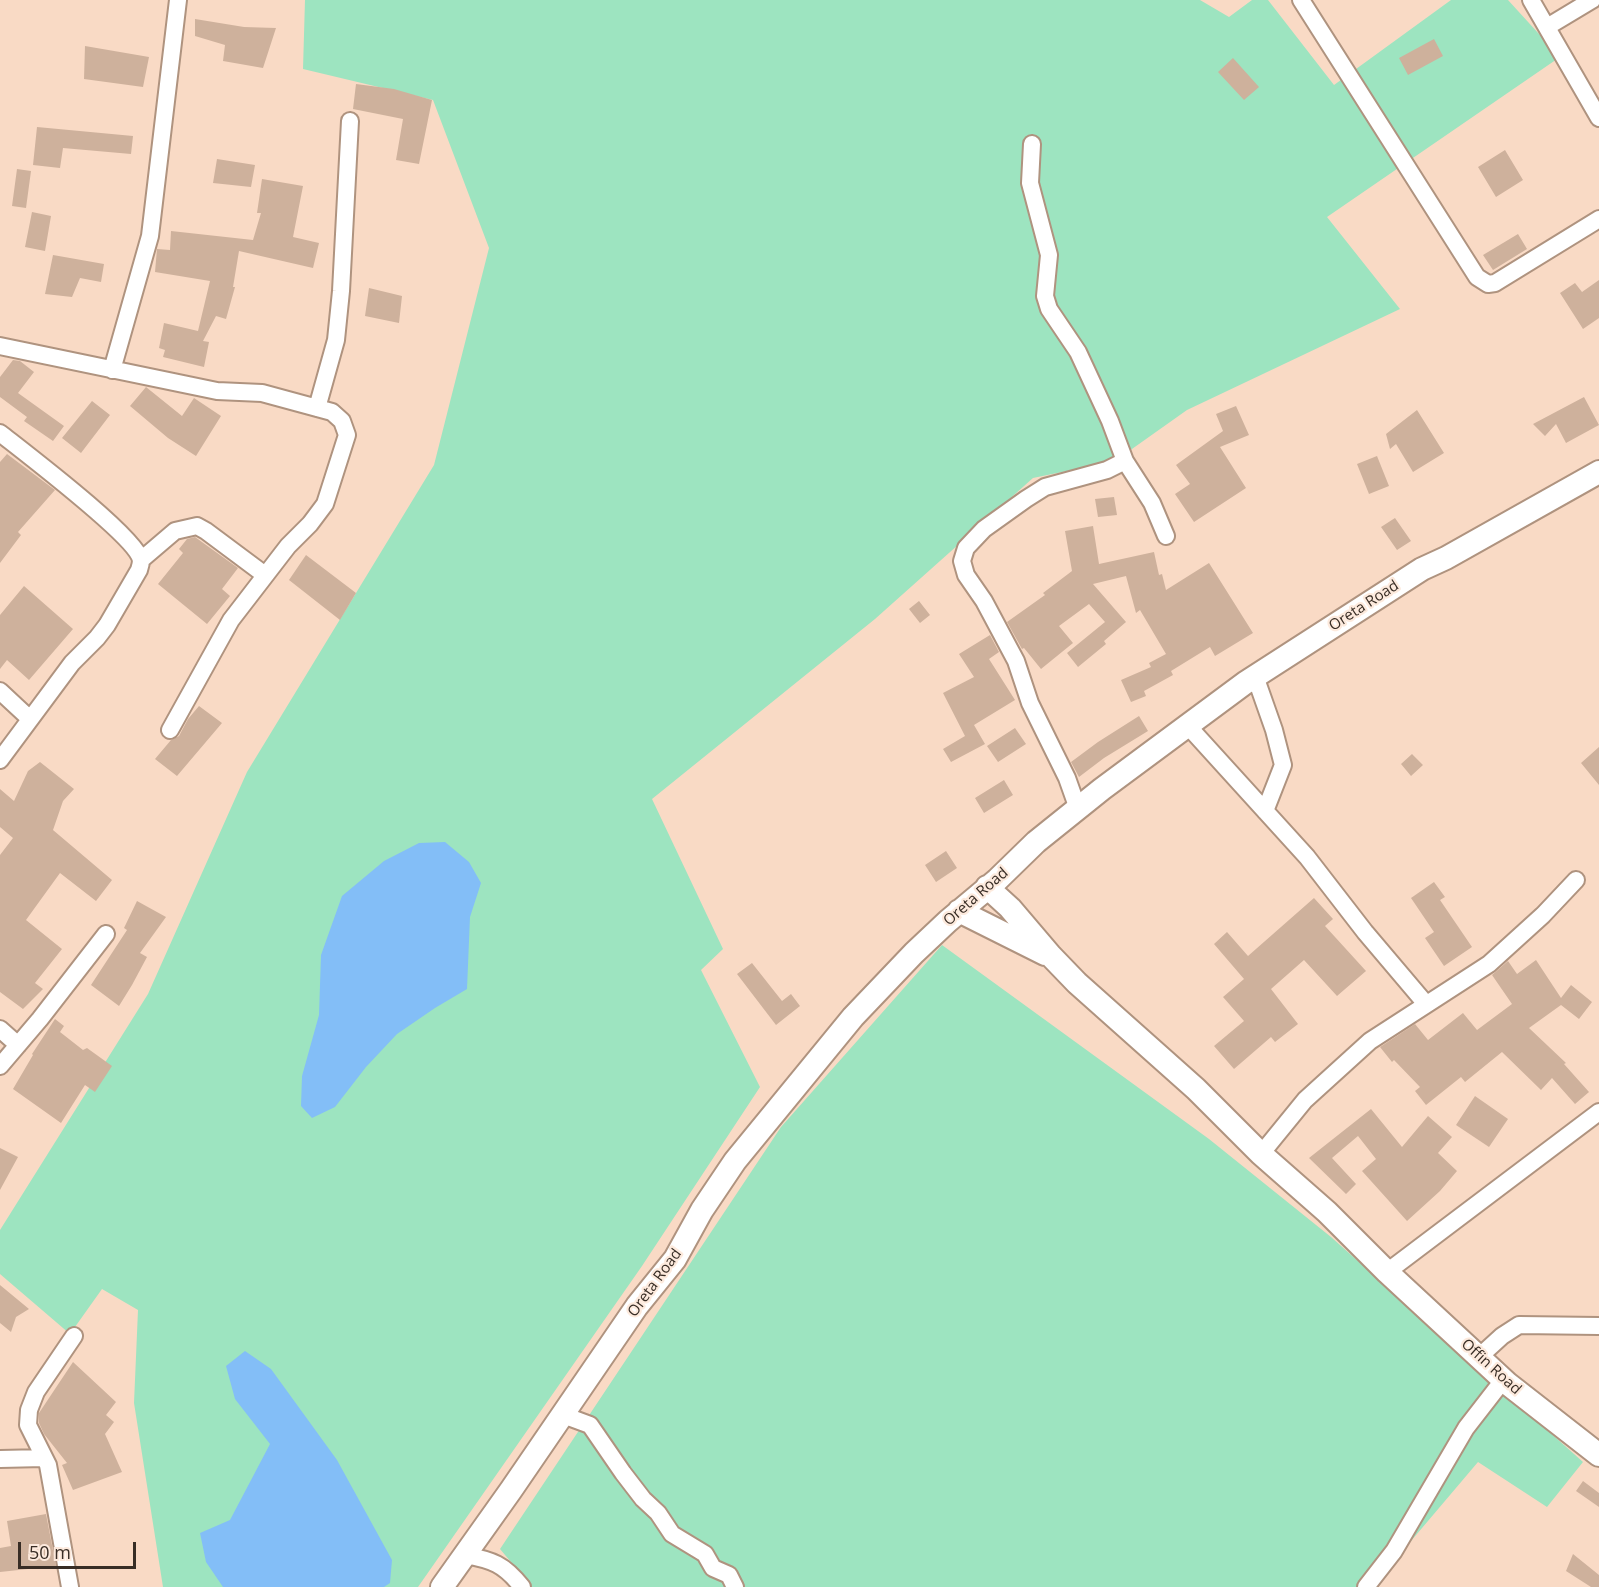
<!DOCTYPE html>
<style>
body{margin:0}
#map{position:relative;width:1599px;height:1587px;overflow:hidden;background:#f9dac5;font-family:"Open Sans",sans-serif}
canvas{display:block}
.scale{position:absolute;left:18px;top:1542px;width:118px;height:27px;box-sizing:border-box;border:3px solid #382d25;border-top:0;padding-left:8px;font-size:18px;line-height:21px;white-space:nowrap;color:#382d25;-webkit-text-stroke:4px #fdeadd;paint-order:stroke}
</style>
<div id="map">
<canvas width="1599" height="1587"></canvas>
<div class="scale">50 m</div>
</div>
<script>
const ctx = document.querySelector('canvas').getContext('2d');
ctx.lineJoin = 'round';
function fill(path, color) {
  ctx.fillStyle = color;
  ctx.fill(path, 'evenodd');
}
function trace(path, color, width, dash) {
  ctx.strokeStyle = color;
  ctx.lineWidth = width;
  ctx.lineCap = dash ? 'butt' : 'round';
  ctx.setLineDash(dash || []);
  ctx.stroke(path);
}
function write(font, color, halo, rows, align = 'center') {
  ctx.font = font + ' "Open Sans",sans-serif';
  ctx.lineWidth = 4.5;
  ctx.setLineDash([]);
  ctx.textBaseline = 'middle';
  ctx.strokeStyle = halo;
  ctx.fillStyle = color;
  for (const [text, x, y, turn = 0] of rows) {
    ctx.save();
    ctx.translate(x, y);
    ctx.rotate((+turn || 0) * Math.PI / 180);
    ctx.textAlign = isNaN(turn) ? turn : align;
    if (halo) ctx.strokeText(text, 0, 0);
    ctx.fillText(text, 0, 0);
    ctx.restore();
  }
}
fill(new Path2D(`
 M 305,0 L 1200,0 L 1229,17 L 1252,0 L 1268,0 L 1334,85 L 1451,0 L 1508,0 L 1560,57 L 1327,217 L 1400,309 L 1187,410 L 1115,461 L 1033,478 L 875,619 L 652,799 L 723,949 L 701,970 L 760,1087 L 642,1266 L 418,1587 L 163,1587 L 134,1403 L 138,1310 L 102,1289 L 70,1334 L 0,1274 L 0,1230 L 148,994 L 247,772 L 434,465 L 489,248 L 433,100 L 303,69 Z
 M 942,945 L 1209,1139 L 1331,1237 L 1583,1462 L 1547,1507 L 1478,1462 L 1372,1587 L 532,1587 L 500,1549 L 781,1127 Z`), '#9de4c0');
fill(new Path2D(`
 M 445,842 L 469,862 L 481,883 L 470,917 L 467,989 L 435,1008 L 397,1034 L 366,1067 L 335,1107 L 312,1118 L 301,1106 L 302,1076 L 319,1015 L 321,955 L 342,896 L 384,861 L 419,843 Z
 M 245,1351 L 271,1369 L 337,1460 L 392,1560 L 390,1583 L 384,1587 L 223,1587 L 206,1562 L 200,1533 L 230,1520 L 270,1444 L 235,1399 L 226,1366 Z`), '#83bef7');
fill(new Path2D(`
 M 195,19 L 244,27 L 276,28 L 263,68 L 223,61 L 225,45 L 195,36 Z
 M 1434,39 L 1443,56 L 1408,75 L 1399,58 Z
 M 85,46 L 149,57 L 143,87 L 84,79 Z
 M 1233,58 L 1259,87 L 1244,100 L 1218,72 Z
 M 356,84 L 394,89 L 432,100 L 419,164 L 396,160 L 403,119 L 353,109 Z
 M 37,127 L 133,136 L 131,154 L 63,148 L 60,168 L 33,165 Z
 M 1505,150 L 1523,180 L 1496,197 L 1478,167 Z
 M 217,159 L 255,165 L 251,187 L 213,183 Z
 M 17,169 L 31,171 L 26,208 L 12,206 Z
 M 262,179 L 303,186 L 293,237 L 319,243 L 313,268 L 239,251 L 233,287 L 235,287 L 226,319 L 216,316 L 203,341 L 209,342 L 204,367 L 163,357 L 165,350 L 159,348 L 164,323 L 198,331 L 210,281 L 155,272 L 157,249 L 170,250 L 171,231 L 253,240 L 261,213 L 257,213 Z
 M 32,212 L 51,216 L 45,251 L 25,247 Z
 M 1518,234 L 1527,249 L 1493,270 L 1483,255 Z
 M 53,255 L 104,264 L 101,282 L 80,278 L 72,297 L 45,294 Z
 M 1599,280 L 1599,318 L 1583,329 L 1560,293 L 1575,283 L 1582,292 Z
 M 369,288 L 402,296 L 399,323 L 365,316 Z
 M 13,360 L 20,361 L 34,372 L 18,393 L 64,426 L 53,441 L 24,421 L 27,417 L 0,397 L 0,377 Z
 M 146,387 L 182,416 L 194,398 L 221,416 L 196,456 L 168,438 L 130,406 Z
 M 1584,397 L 1599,425 L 1566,443 L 1556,424 L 1545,436 L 1533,424 Z
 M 92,401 L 110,415 L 81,453 L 62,438 Z
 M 1236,406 L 1249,435 L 1220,447 L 1246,488 L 1194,522 L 1175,494 L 1190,484 L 1176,465 L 1223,431 L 1216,414 Z
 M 1417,410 L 1444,453 L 1413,472 L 1396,444 L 1390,449 L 1386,434 Z
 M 7,454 L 55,490 L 18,532 L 21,535 L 0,563 L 0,462 Z
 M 1377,456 L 1389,486 L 1369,494 L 1357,464 Z
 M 1114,497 L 1117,515 L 1098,517 L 1095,499 Z
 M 1395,518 L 1411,541 L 1397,550 L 1381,527 Z
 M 1093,526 L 1099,564 L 1154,552 L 1159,575 L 1162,574 L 1166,590 L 1209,563 L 1253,633 L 1215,656 L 1210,647 L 1171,671 L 1173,675 L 1144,691 L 1146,696 L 1131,702 L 1121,680 L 1151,667 L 1149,663 L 1166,654 L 1140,610 L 1136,613 L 1126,576 L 1093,584 L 1126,622 L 1104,641 L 1106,644 L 1078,667 L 1067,653 L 1105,622 L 1089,604 L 1059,626 L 1073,643 L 1041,669 L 1024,648 L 1022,649 L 1007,622 L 1045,595 L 1043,593 L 1072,571 L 1065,531 Z
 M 195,537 L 238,568 L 222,589 L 230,596 L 207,624 L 158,584 L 183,553 L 179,549 L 187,539 Z
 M 306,555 L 356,593 L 340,620 L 289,580 Z
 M 24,586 L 73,629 L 29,680 L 7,660 L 0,669 L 0,615 Z
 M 919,601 L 930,615 L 920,623 L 909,609 Z
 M 990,635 L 999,652 L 989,659 L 1015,700 L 974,725 L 985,744 L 951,762 L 943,749 L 965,736 L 943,693 L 974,677 L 959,654 Z
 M 199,706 L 222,723 L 177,776 L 155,759 L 171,740 L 179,736 L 188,719 Z
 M 1139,716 L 1148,731 L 1104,758 L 1079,777 L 1071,762 L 1098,742 Z
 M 1015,728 L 1026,744 L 998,762 L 987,746 Z
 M 1599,747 L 1599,785 L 1581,763 Z
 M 1412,754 L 1423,765 L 1411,776 L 1401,764 Z
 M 40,762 L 74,789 L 63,801 L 53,830 L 112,880 L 96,901 L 60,873 L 26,920 L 62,949 L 35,983 L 43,989 L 23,1009 L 0,992 L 0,855 L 13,838 L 0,827 L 0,789 L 14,801 L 28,771 Z
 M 1004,780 L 1013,795 L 984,813 L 975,798 Z
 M 946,851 L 957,868 L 936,882 L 925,865 Z
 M 1434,882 L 1445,897 L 1440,900 L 1472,947 L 1444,966 L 1425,938 L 1434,932 L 1411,898 Z
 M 1314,898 L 1333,919 L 1325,926 L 1366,971 L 1337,996 L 1304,960 L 1271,989 L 1298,1024 L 1275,1042 L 1271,1037 L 1234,1069 L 1214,1046 L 1244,1021 L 1223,997 L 1244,979 L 1214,944 L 1227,932 L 1248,956 Z
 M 137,901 L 166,917 L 140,953 L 147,957 L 132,985 L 119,1006 L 91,985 L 127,930 L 124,928 Z
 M 1536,960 L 1561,998 L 1571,985 L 1592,1002 L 1579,1019 L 1561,1005 L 1529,1028 L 1566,1063 L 1564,1064 L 1589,1092 L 1575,1104 L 1552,1078 L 1541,1090 L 1502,1052 L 1465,1082 L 1461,1077 L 1426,1105 L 1415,1091 L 1420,1087 L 1394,1060 L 1392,1062 L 1380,1047 L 1415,1024 L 1428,1040 L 1463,1013 L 1477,1030 L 1512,1004 L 1492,975 L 1508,961 L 1517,974 Z
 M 752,963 L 782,1001 L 791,994 L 800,1006 L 776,1025 L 737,974 Z
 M 55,1019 L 64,1026 L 60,1032 L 83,1050 L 87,1048 L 112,1066 L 95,1092 L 85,1085 L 61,1123 L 13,1089 L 33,1055 L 32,1054 Z
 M 1475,1096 L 1508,1119 L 1489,1147 L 1456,1125 Z
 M 1371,1109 L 1402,1147 L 1428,1116 L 1452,1137 L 1438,1153 L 1457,1171 L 1440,1191 L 1407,1221 L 1362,1171 L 1376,1159 L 1358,1136 L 1332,1158 L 1356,1184 L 1346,1194 L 1309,1158 Z
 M 0,1148 L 18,1157 L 0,1190 Z
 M 0,1285 L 29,1309 L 16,1317 L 11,1332 L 0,1323 Z
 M 73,1362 L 116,1402 L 106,1415 L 114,1422 L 105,1434 L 122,1472 L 73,1490 L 62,1465 L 67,1463 L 44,1434 L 39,1423 L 39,1413 Z
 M 1583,1481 L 1599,1493 L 1599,1507 L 1576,1491 Z
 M 46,1514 L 56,1566 L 0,1572 L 0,1548 L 11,1546 L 7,1521 Z
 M 1573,1554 L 1599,1575 L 1599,1587 L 1591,1587 L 1566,1571 Z`), '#ceb19c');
const street = new Path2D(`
 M 1301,0 L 1477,277 L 1488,284 L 1495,283 L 1599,219
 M 1531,0 L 1599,118
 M 1547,27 L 1592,0
 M 1032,144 L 1030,183 L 1049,255 L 1045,296 L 1049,309 L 1078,352 L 1110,421 L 1125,461 L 1152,503 L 1166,536
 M 0,346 L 217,391 L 262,393 L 332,412 L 342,421 L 347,435 L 325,504 L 310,524 L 288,546 L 231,620 L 170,730
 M 112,370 L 150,236 L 178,0
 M 317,408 L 336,340 L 341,291 L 350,121
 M 0,433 C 24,452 136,537 141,560 C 141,563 140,567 139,570 L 107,625 L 97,638 L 72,663 L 0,760
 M 141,560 L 175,531 L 197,526 L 206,531 L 265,575
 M 1255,676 L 1274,730 L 1283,765 L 1265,811
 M 0,691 L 30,719
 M 1188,726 L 1307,857 L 1365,932 L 1426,1004
 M 1078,809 L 1067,778 L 1030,703 L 1016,661 L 984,601 L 966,575 L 962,561 L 966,548 L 984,529 L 1026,499 L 1045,487 L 1107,470 L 1125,461
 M 0,1029 L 18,1045
 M 0,1066 L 40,1019 L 106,934
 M 1261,1154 L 1305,1100 L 1370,1041 L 1489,964 L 1543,915 L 1576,880
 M 1387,1272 L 1599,1112
 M 1479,1357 L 1502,1336 L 1519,1325 L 1599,1326
 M 563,1415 L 590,1425 L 623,1473 L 643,1499 L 658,1513 L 672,1534 L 705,1554 L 713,1568 L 729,1575 L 735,1587
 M 0,1459 L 44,1458
 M 465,1555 C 492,1560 504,1564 522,1587
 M 70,1587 L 48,1465 L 28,1425 L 29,1410 L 36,1392 L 74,1336
 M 1366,1587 L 1394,1551 L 1466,1428 L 1504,1379`);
const secondary = new Path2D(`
 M 987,887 L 1010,908 L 1050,955 L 1077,983 L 1196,1089 L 1261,1154 L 1327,1212 L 1387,1272 L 1508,1384 L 1599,1455
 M 959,911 L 1045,954
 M 442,1587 L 511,1490 L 637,1306 L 675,1259 L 702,1210 L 735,1161 L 853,1017 L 914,953 L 948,921 L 997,880 L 1036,842 L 1102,789 L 1245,683 L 1422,569 L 1446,558 L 1599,472`);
trace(street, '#af937f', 20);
trace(secondary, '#af937f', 26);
trace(street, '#fff', 16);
trace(secondary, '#fff', 22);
write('15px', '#382d25', '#fdeadd', [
 ["Oreta Road",1364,606,-33],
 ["Oreta Road",976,897,-41],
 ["Oreta Road",655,1283,-54],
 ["Offin Road",1491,1367,42]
]);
</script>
